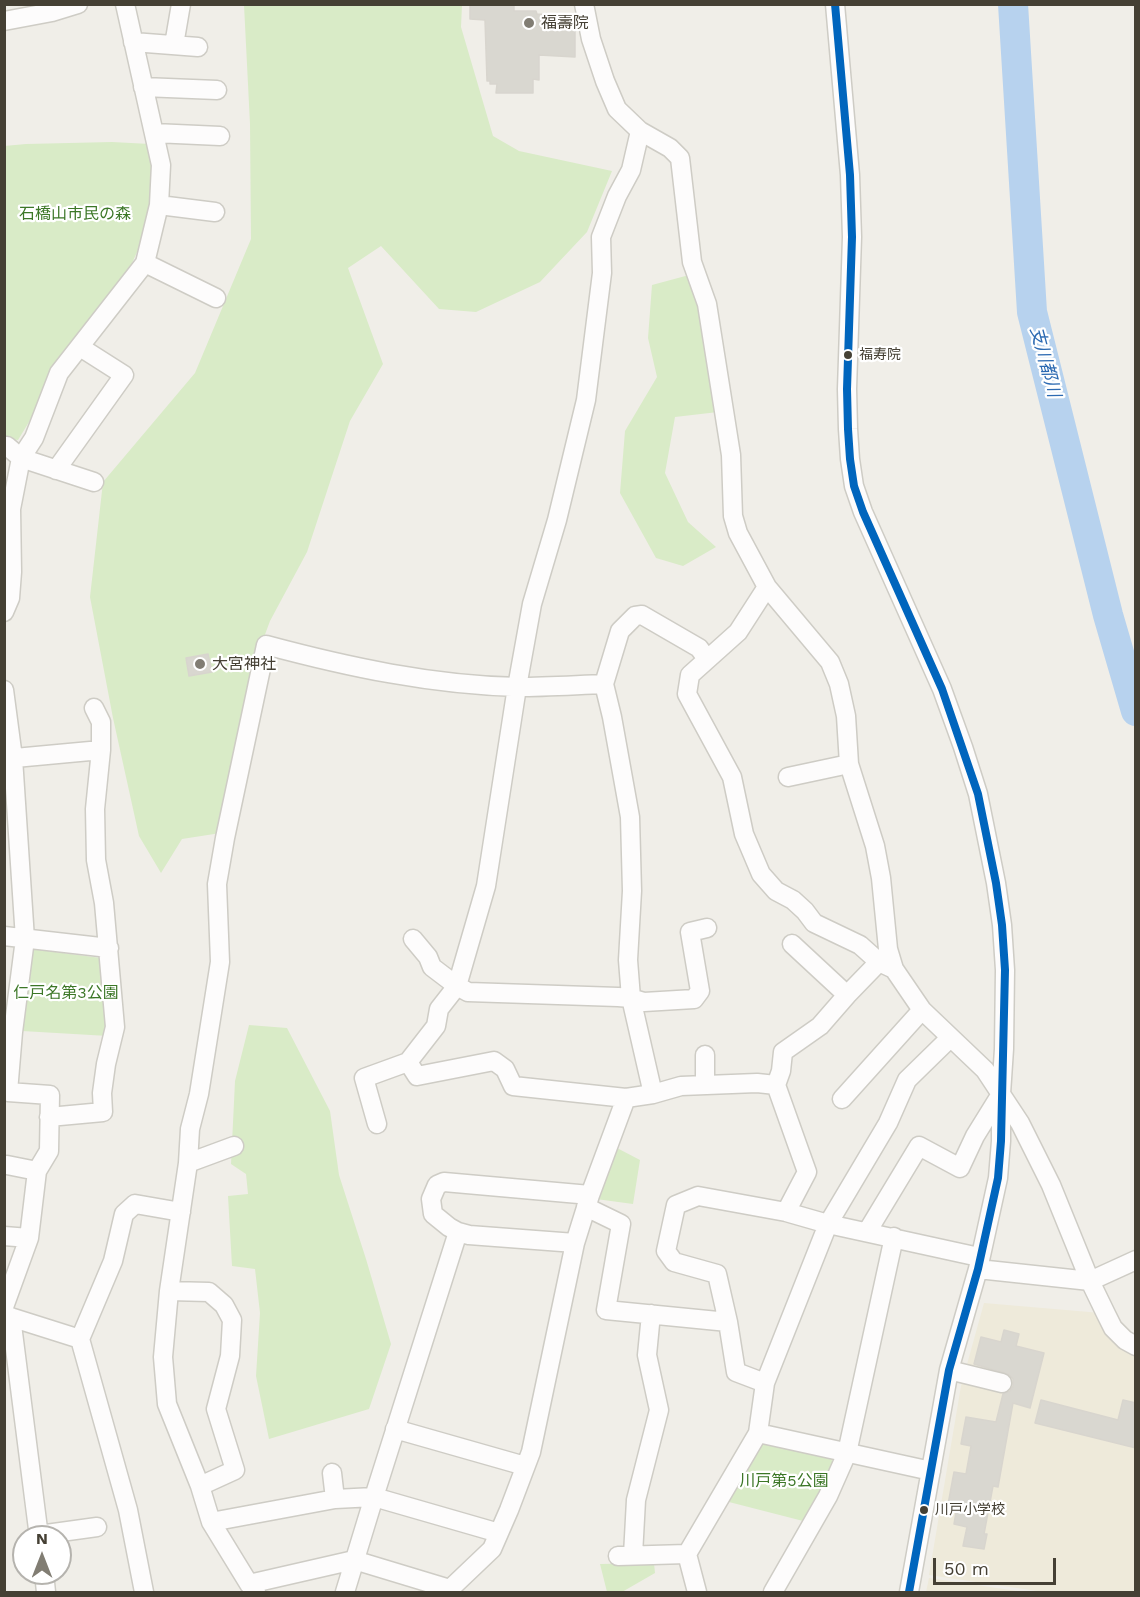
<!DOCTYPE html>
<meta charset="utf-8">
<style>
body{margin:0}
#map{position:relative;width:1140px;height:1597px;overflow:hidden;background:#f0eee8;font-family:"Work Sans",sans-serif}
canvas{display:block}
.frame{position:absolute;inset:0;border:6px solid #454034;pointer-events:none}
.north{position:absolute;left:12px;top:1525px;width:60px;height:60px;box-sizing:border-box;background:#fff;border:2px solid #b5b3ae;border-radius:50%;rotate:0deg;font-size:16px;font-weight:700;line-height:24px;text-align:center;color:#454034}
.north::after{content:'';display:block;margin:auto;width:21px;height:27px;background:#817d73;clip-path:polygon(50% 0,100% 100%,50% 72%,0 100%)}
.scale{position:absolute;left:933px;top:1558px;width:123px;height:27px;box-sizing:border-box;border:3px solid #454034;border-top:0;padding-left:8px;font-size:18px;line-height:21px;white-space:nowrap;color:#454034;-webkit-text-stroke:4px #fff;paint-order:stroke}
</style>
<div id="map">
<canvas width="1140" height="1597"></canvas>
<div class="frame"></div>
<div class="north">N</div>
<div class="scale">50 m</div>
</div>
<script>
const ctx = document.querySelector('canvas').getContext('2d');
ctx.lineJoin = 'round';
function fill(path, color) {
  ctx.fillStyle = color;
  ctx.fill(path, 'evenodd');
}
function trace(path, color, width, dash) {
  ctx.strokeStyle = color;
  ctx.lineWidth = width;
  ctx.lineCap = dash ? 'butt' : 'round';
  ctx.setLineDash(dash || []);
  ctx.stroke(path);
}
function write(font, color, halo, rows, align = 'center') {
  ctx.font = font + ' "Work Sans","Noto Sans JP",sans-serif';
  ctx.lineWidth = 4.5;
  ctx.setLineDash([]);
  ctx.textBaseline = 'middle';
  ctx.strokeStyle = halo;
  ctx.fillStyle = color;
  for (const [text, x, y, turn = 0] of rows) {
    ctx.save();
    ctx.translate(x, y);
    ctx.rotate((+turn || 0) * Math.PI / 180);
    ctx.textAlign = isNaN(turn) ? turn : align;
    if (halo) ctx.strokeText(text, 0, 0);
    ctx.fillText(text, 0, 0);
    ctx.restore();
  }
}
fill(new Path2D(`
 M 984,1303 L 1101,1313 L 1135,1353 L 1135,1592 L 1044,1592 L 929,1575 L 961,1386 Z
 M 929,1578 L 1024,1592 L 926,1592 Z`), '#eeeada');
fill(new Path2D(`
 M 244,5 L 462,5 L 461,27 L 493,136 L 519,151 L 612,171 L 587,232 L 540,282 L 476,312 L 439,309 L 381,246 L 348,268 L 383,364 L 350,421 L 307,552 L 270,621 L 257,656 L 227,832 L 182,839 L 161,873 L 139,836 L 113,718 L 90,597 L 103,482 L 195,373 L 251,239 L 250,124 Z
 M 112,142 L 150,144 L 160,175 L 148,227 L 126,277 L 51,377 L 29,422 L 18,440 L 4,439 L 4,146 L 26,144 Z
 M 704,271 L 718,412 L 675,417 L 665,473 L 688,522 L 716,547 L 683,566 L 656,558 L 620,493 L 625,431 L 657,377 L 648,338 L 652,285 Z
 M 33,949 L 101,958 L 108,1036 L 22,1031 Z
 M 249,1025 L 287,1028 L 330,1111 L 339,1175 L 366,1259 L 391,1344 L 369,1409 L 269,1439 L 256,1376 L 260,1313 L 255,1269 L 232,1266 L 228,1196 L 248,1194 L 246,1174 L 231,1164 L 235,1081 Z
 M 617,1148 L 640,1160 L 633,1204 L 596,1199 Z
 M 767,1442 L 830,1456 L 834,1465 L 803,1521 L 729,1502 L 757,1445 Z
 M 654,1563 L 655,1573 L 622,1592 L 607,1592 L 600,1564 Z`), '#d9ebc7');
trace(new Path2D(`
 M 1013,4 L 1032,312 L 1108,615 L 1136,711`), '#b7d2ee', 30);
const building = new Path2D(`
 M 470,5 L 514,5 L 514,11 L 536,11 L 537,14 L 575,15 L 575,57 L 539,55 L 539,80 L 533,79 L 533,93 L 496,93 L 497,84 L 490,84 L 490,81 L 487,81 L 485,20 L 470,19 Z
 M 208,654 L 212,672 L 189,676 L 186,658 Z
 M 1004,1330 L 1019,1334 L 1016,1346 L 1044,1353 L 1030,1408 L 1013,1403 L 998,1487 L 993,1486 L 984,1534 L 987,1534 L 984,1549 L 963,1546 L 967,1527 L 954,1524 L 956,1512 L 947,1510 L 954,1472 L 966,1474 L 971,1446 L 961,1444 L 966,1417 L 996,1422 L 1003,1394 L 1010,1391 L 1013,1386 L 1013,1379 L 1008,1374 L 974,1364 L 981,1337 L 1001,1342 Z
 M 1041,1400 L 1118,1420 L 1123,1400 L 1136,1403 L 1136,1448 L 1035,1423 Z`);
fill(building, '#d9d7d0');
trace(building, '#d8d5ce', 1.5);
const minor = new Path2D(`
 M 584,4 L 591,39 L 605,81 L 617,109 L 640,131 L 670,148 L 680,158 L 692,262 L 707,304 L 731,455 L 733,516 L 738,533 L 767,587 L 830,662 L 839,684 L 846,716 L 849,764 L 875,846 L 881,878 L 888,949 L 894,969 L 922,1010 L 985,1070 L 1020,1123 L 1051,1185 L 1090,1281 L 1106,1314 L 1113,1328 L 1125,1340 L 1136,1346
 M 835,4 L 850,175 L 852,237 L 847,389 L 848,429 L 850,459 L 854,486 L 863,512 L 942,689 L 963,747 L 978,794 L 996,883 L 1002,925 L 1005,970 L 1004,1049 L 1001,1094 L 1001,1141 L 998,1178 L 978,1269 L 949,1370 L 909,1592
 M 4,21 L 52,12 L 78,4
 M 133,42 L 198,47
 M 174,45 L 181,4
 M 143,87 L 217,90
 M 154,133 L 220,136
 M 159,205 L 215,212
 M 145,263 L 216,298
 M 4,446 L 7,446 L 21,458 L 94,482
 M 56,470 L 124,375 L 80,347
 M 767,587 L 738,632 L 690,675 L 687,694 L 732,777 L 744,834 L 761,874 L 776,891 L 793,900 L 805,911 L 814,923 L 860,945 L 879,962 L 894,969
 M 4,612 L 10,598 L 12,572 L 11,509 L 21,458 L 34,438 L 59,373 L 145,263 L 159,205 L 161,165 L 125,4
 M 4,690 L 13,758 L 25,939 L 13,1032 L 8,1092 L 50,1095 L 49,1151 L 37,1171 L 29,1238 L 4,1307
 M 4,759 L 101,750
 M 788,777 L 849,764
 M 4,936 L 109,948
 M 413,939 L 428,957 L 432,967 L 457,986 L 468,992 L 618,997 L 631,998 L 644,1002 L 694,999 L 700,991 L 690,932 L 707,928
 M 792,944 L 847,995
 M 705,1055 L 705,1085
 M 408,1062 L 417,1076 L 494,1061 L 505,1069 L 513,1086 L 626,1098 L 653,1094 L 681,1086 L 757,1083 L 776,1085
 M 653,1094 L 631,998 L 628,960 L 632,891 L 630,817 L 612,717 L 604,684 L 620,631 L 635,616 L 642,615 L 699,648 L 707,659
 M 842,1099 L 922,1010
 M 49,1117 L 103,1112 L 102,1093 L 106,1064 L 115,1027 L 104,903 L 96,860 L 95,809 L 101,750 L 101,722 L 94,708
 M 377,1124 L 364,1078 L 408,1062 L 436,1026 L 439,1009 L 457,986 L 486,886 L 517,687 L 532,604 L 557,520 L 586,400 L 602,273 L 601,237 L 617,196 L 631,170 L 640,131
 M 188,1163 L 234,1146
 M 7,1165 L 37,1171
 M 586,1207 L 621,1224 L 606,1310 L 728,1322
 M 786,1212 L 807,1172 L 776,1085 L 781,1071 L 783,1052 L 820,1026 L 847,995 L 879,962
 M 867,1232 L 919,1146 L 960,1168 L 975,1136 L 1001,1094
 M 4,1236 L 29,1238
 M 575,1243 L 469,1235 L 458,1232 L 449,1227 L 433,1214 L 431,1199 L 437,1185 L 444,1182 L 590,1195
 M 978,1269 L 1090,1281 L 1136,1260
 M 169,1291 L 209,1292 L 224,1305 L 232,1320 L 230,1356 L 216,1409 L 235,1470 L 200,1486
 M 4,1315 L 80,1339
 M 11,1317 L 39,1537
 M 949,1370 L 1002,1383
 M 765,1383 L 736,1372 L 728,1322 L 717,1274 L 674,1262 L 666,1251 L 676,1205 L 698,1196 L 786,1212 L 828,1224 L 979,1257
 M 395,1429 L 525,1466
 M 758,1433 L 931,1471
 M 332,1473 L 335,1499
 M 211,1522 L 335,1499 L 374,1497 L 499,1533
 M 39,1535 L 97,1527
 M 633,1555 L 636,1500 L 659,1410 L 647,1355 L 651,1314
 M 618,1556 L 687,1554
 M 44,1573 L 46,1592
 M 249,1584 L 354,1560 L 450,1589
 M 144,1592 L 128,1510 L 80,1339 L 113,1261 L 124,1214 L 135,1204 L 181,1212
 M 256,1592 L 249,1584 L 211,1522 L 200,1486 L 167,1404 L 163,1357 L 169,1291 L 188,1163 L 190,1129 L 199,1094 L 220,962 L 217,884 L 225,838 L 266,645 C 348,667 432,685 518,687 C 546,687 576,685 604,684
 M 345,1592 L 374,1497 L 458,1232
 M 450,1592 L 450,1589 L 492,1549 L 509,1510 L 531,1452 L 575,1243 L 590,1195 L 626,1098
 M 697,1592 L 687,1554 L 758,1433 L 765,1383 L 828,1224 L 888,1123 L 907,1080 L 950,1038
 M 773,1592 L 828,1496 L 847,1453 L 894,1237`);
trace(minor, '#ceccc5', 21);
trace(minor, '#fdfcfc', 18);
trace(new Path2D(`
 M 835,4 L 850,175 L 852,237 L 847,389 L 848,429 L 850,459 L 854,486 L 863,512 L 942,689 L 978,794 L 996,883 L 1002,925 L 1005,970 L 1001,1141 L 998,1178 L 978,1269 L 949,1370 L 909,1592`), '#0065bd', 8);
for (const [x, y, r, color] of [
 [529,23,6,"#817d73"],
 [848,355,5,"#454034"],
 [200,664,6,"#817d73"],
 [924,1510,5,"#454034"]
]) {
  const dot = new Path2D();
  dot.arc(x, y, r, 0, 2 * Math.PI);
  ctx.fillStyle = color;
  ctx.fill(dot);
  trace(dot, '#fff', 2);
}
write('14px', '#454034', '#fff', [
 ["福寿院",859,355],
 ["川戸小学校",935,1510]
], 'left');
write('16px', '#454034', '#fff', [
 ["福壽院",541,23],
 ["大宮神社",212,664]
], 'left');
write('16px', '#3c7727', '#fff', [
 ["石橋山市民の森",75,214],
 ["仁戸名第3公園",66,993],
 ["川戸第5公園",784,1481]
]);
write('italic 18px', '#2c6ab2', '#fff', [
 ["支川都川",1045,362,75]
]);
</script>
